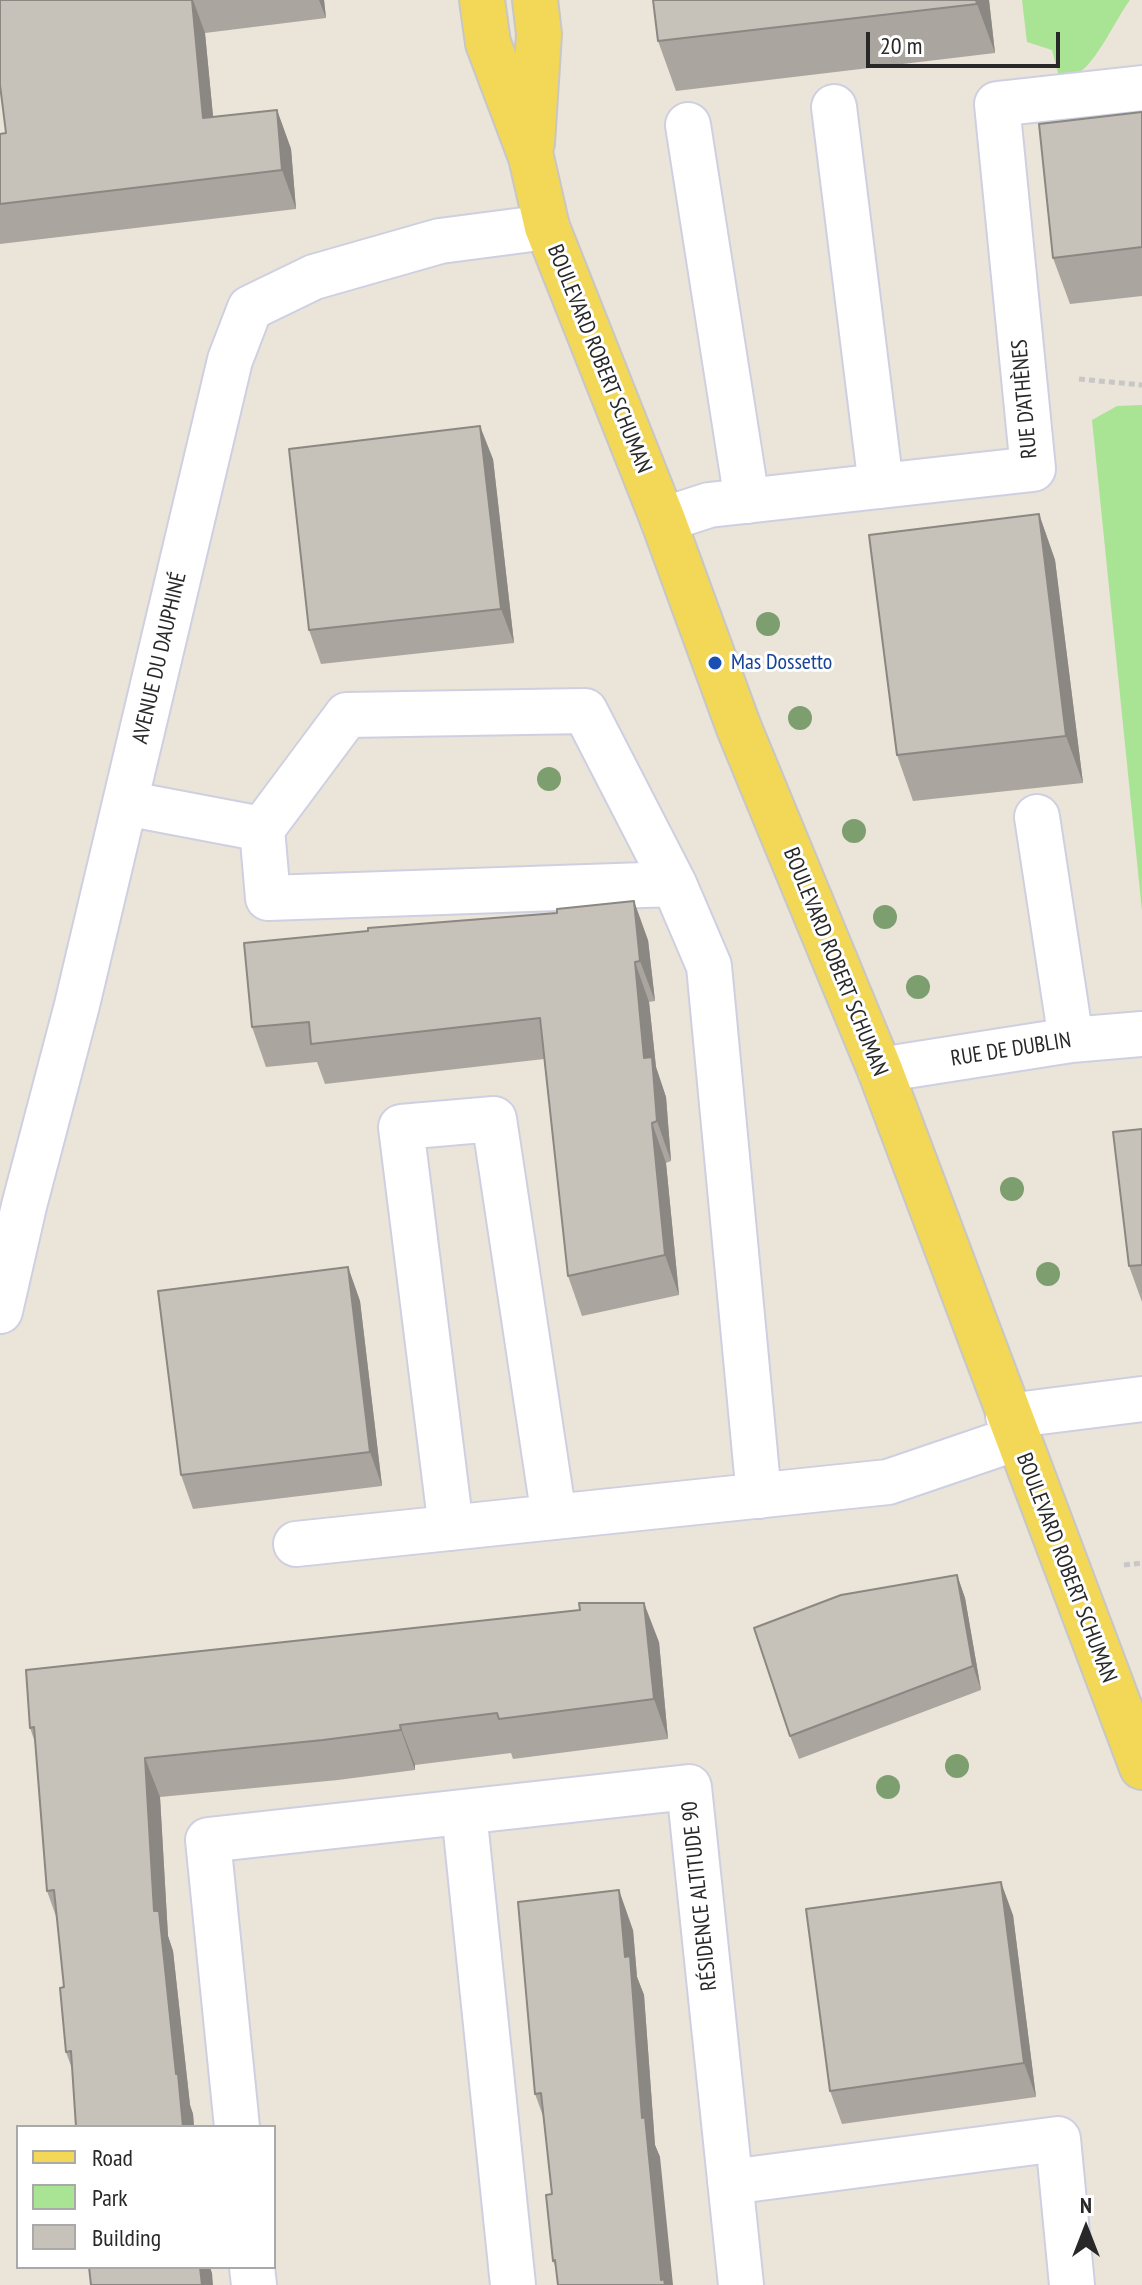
<!DOCTYPE html>
<meta charset="utf-8">
<style>
body{margin:0}
#map{position:relative;width:1142px;height:2285px;overflow:hidden;background:#ebe4d9;font-family:"PT Sans Narrow",sans-serif}
canvas{display:block}
.legend{position:absolute;left:16px;top:2125px;width:260px;height:144px;box-sizing:border-box;background:#fff;border:2px solid #a9a9a9;margin:0;padding:10px 14px;list-style:none;font-size:24px;color:#282828}
.legend li{display:flex;align-items:center;gap:16px;height:40px}
.legend b{width:40px;border:2px solid #a9a9a9}
.north{position:absolute;left:1046px;top:2189px;width:80px;height:80px;-webkit-text-stroke:6px #fff;paint-order:stroke;rotate:0deg;font-size:22px;font-weight:700;line-height:32px;text-align:center;color:#282828}
.north::after{content:'';display:block;margin:auto;width:28px;height:36px;background:#282828;clip-path:polygon(50% 0,100% 100%,50% 72%,0 100%)}
.scale{position:absolute;left:866px;top:32px;width:194px;height:36px;box-sizing:border-box;border:4px solid #282828;border-top:0;padding-left:10px;font-size:24px;line-height:28px;white-space:nowrap;color:#282828;-webkit-text-stroke:6px #fff;paint-order:stroke}
</style>
<div id="map">
<canvas width="1142" height="2285"></canvas>
<ul class="legend">
<li><b style="height:10px;background:#f2d856"></b>Road</li>
<li><b style="height:22px;background:#a9e394"></b>Park</li>
<li><b style="height:22px;background:#c6c1b9"></b>Building</li>
</ul>
<div class="north">N</div>
<div class="scale">20 m</div>
</div>
<script>
const ctx = document.querySelector('canvas').getContext('2d');
ctx.lineJoin = 'round';
function fill(path, color) {
  ctx.fillStyle = color;
  ctx.fill(path, 'evenodd');
}
function trace(path, color, width, dash) {
  ctx.strokeStyle = color;
  ctx.lineWidth = width;
  ctx.lineCap = dash ? 'butt' : 'round';
  ctx.setLineDash(dash || []);
  ctx.stroke(path);
}
function write(font, color, halo, rows, align = 'center') {
  ctx.font = font + ' "PT Sans Narrow",sans-serif';
  ctx.lineWidth = 6;
  ctx.setLineDash([]);
  ctx.textBaseline = 'middle';
  ctx.strokeStyle = halo;
  ctx.fillStyle = color;
  for (const [text, x, y, turn = 0] of rows) {
    ctx.save();
    ctx.translate(x, y);
    ctx.rotate((+turn || 0) * Math.PI / 180);
    ctx.textAlign = isNaN(turn) ? turn : align;
    if (halo) ctx.strokeText(text, 0, 0);
    ctx.fillText(text, 0, 0);
    ctx.restore();
  }
}
fill(new Path2D(`
 M 1022,0 L 1130,0 C 1117,17 1095,65 1078,73 C 1072,76 1064,76 1059,77 L 1052,50 L 1027,42 Z
 M 1142,405 L 1142,911 L 1092,420 L 1117,406 Z`), '#a9e394');
const minor = new Path2D(`
 M 834,107 L 881,486
 M 688,125 L 747,501
 M 663,520 L 709,505 L 1033,469 L 997,104 L 1142,88
 M 125,803 L 262,829 L 268,898 L 674,884 L 709,966 L 759,1496
 M 1037,817 L 1071,1040
 M 262,829 L 347,715 L 585,711 L 674,884
 M 880,1070 L 1071,1040 L 1142,1034
 M 0,1311 L 24,1206 L 77,1005 L 230,360 L 250,308 L 314,277 L 440,241 L 547,227
 M 1008,1416 L 1142,1399
 M 451,1528 L 401,1127 L 494,1119 L 554,1517
 M 296,1544 L 888,1482 L 1017,1438
 M 464,1812 L 513,2285
 M 237,2127 L 208,1840 L 689,1787 L 741,2285
 M 730,2182 L 1058,2139 L 1072,2285
 M 252,2267 L 254,2285`);
const major = new Path2D(`
 M 482,0 L 488,43 L 531,157 L 547,227 L 663,520 L 739,728 L 880,1070 L 1142,1767
 M 532,143 L 539,34 L 535,0`);
trace(minor, '#ced0e1', 48);
trace(major, '#c7c7c7', 48);
trace(new Path2D(`
 M 1079,379 L 1142,385
 M 1124,1565 L 1142,1563`), '#c7c7c7', 5, [6, 4]);
trace(minor, '#fff', 44);
trace(major, '#f2d856', 44);
ctx.fillStyle = '#7d9e6f';
for (const [x, y] of [
 [768,624],
 [800,718],
 [549,779],
 [854,831],
 [885,917],
 [918,987],
 [1012,1189],
 [1048,1274],
 [957,1766],
 [888,1787]
]) {
  ctx.beginPath();
  ctx.arc(x, y, 12, 0, 2 * Math.PI);
  ctx.fill();
}
fill(new Path2D(`
 M 0,0 L 324,0 L 326,18 L 205,33 L 213,117 L 277,110 L 291,149 L 296,209 L 0,244 L 0,134 L 6,133 Z
 M 989,0 L 995,53 L 676,91 L 658,41 Z
 M 1142,112 L 1142,296 L 1070,304 L 1053,258 Z
 M 493,459 L 514,643 L 321,664 L 309,630 Z
 M 1039,514 L 1055,560 L 1083,783 L 913,801 L 897,755 Z
 M 557,913 L 648,940 L 655,1001 L 649,1002 L 656,1067 L 666,1097 L 671,1161 L 666,1163 L 679,1295 L 582,1316 L 568,1276 L 544,1059 L 325,1084 L 317,1062 L 266,1067 L 252,1027 Z
 M 1142,1129 L 1142,1302 L 1129,1266 Z
 M 348,1267 L 360,1301 L 382,1486 L 193,1509 L 181,1475 Z
 M 957,1575 L 965,1598 L 981,1690 L 799,1759 L 790,1736 Z
 M 659,1642 L 668,1739 L 513,1759 L 511,1753 L 415,1765 L 415,1770 L 338,1780 L 160,1797 L 168,1936 L 173,1951 L 190,2105 L 193,2114 L 194,2127 L 76,2127 L 72,2069 L 66,2052 L 64,1987 L 57,1919 L 47,1891 L 35,1742 L 30,1728 L 26,1670 Z
 M 1013,1915 L 1036,2097 L 842,2124 L 830,2091 Z
 M 633,1930 L 637,1977 L 644,1995 L 655,2145 L 660,2157 L 556,2268 L 553,2261 L 552,2194 L 543,2116 L 535,2094 Z`), '#aaa69f');
fill(new Path2D(`
 M 192,0 L 193,0 L 205,33 L 217,157 L 203,118 Z
 M 319,0 L 324,0 L 326,18 Z
 M 976,0 L 989,0 L 995,53 L 977,4 Z
 M 277,110 L 291,149 L 296,209 L 282,170 Z
 M 480,426 L 493,459 L 514,643 L 501,609 Z
 M 1039,514 L 1055,560 L 1083,783 L 1066,736 Z
 M 634,901 L 648,940 L 655,1001 L 640,961 Z
 M 635,962 L 649,1002 L 656,1067 L 666,1097 L 671,1161 L 657,1121 L 644,1058 Z
 M 652,1123 L 666,1163 L 679,1295 L 665,1255 Z
 M 348,1267 L 360,1301 L 382,1486 L 370,1452 Z
 M 957,1575 L 965,1598 L 981,1690 L 973,1666 Z
 M 644,1603 L 659,1642 L 668,1739 L 654,1699 Z
 M 400,1725 L 415,1765 L 415,1770 L 401,1730 Z
 M 145,1758 L 160,1797 L 168,1936 L 173,1951 L 190,2105 L 193,2114 L 194,2127 L 183,2127 L 154,1911 Z
 M 1001,1882 L 1013,1915 L 1036,2097 L 1024,2063 Z
 M 619,1890 L 633,1930 L 637,1977 L 644,1995 L 655,2145 L 660,2157 L 673,2285 L 663,2285 L 661,2280 L 642,2118 L 625,1957 Z
 M 200,2267 L 210,2267 L 212,2273 L 213,2285 L 202,2285 Z`), '#8b8782');
const building = new Path2D(`
 M 0,0 L 192,0 L 203,118 L 277,110 L 282,170 L 0,204 L 0,134 L 6,133 L 0,85 Z
 M 653,0 L 976,0 L 977,4 L 658,41 Z
 M 1142,112 L 1142,247 L 1053,258 L 1039,124 Z
 M 480,426 L 501,609 L 309,630 L 289,449 Z
 M 1039,514 L 1066,736 L 897,755 L 869,535 Z
 M 634,901 L 640,961 L 635,962 L 644,1058 L 652,1057 L 657,1121 L 652,1123 L 665,1255 L 568,1276 L 540,1018 L 311,1044 L 309,1022 L 252,1027 L 244,943 L 368,931 L 368,928 L 557,913 L 557,909 Z
 M 1142,1129 L 1142,1265 L 1129,1266 L 1113,1132 Z
 M 348,1267 L 370,1452 L 181,1475 L 158,1291 Z
 M 957,1575 L 973,1666 L 790,1736 L 754,1628 L 841,1595 Z
 M 579,1603 L 644,1603 L 654,1699 L 499,1719 L 497,1713 L 400,1725 L 401,1730 L 323,1740 L 145,1758 L 154,1911 L 159,1911 L 176,2074 L 178,2074 L 183,2127 L 76,2127 L 71,2051 L 66,2052 L 60,1988 L 64,1987 L 54,1890 L 47,1891 L 34,1727 L 30,1728 L 26,1670 L 580,1610 Z
 M 1001,1882 L 1024,2063 L 830,2091 L 806,1909 Z
 M 619,1890 L 625,1957 L 630,1956 L 642,2118 L 645,2117 L 661,2280 L 664,2279 L 665,2285 L 558,2285 L 555,2260 L 553,2261 L 546,2195 L 552,2194 L 541,2093 L 535,2094 L 518,1902 Z
 M 89,2267 L 200,2267 L 202,2285 L 91,2285 Z`);
fill(building, '#c6c1b9');
trace(building, '#8b8782', 2);
for (const [x, y, r, color] of [
 [715,663,8,"#1a4fb4"]
]) {
  const dot = new Path2D();
  dot.arc(x, y, r, 0, 2 * Math.PI);
  ctx.fillStyle = color;
  ctx.fill(dot);
  trace(dot, '#fff', 3);
}
write('22px', '#282828', '#fff', [
 ["BOULEVARD ROBERT SCHUMAN",599,359,68],
 ["RUE D'ATHÈNES",1025,399,-95],
 ["AVENUE DU DAUPHINÉ",160,658,-77],
 ["BOULEVARD ROBERT SCHUMAN",835,962,68],
 ["RUE DE DUBLIN",1011,1050,-9],
 ["BOULEVARD ROBERT SCHUMAN",1066,1568,69],
 ["RÉSIDENCE ALTITUDE 90",700,1896,-96]
]);
write('22px', '#164399', '#fff', [
 ["Mas Dossetto",731,663]
], 'left');
</script>
